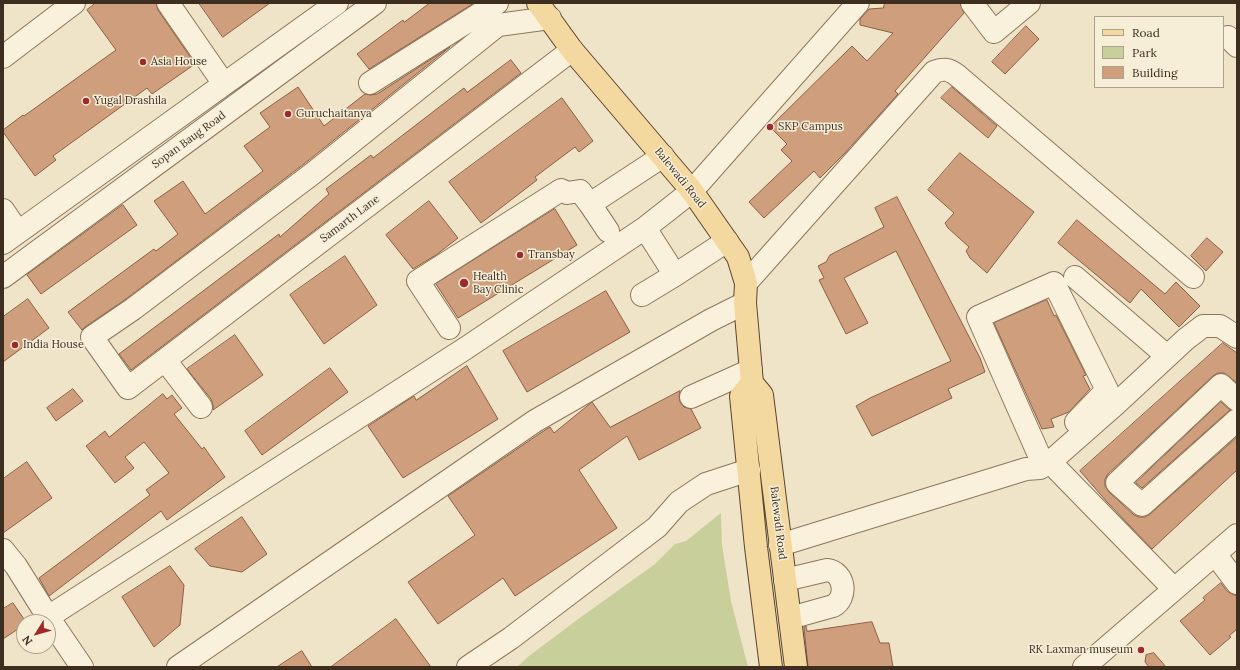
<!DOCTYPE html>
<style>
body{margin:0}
#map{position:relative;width:1240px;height:670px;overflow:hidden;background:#f0e4c8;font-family:Lora,serif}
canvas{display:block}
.frame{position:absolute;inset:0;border:4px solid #3d2e20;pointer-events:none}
.legend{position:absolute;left:1094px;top:16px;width:130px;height:72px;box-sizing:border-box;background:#f7eed8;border:1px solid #ada18e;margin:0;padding:5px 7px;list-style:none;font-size:12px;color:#3d2e20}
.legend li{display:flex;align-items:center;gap:8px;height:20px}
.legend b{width:20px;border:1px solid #ada18e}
.north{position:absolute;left:16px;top:614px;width:40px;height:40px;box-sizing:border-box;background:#f7eed8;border:1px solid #ada18e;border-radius:50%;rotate:233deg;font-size:11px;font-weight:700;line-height:16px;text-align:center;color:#3d2e20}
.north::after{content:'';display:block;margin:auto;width:14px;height:18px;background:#9e2a2b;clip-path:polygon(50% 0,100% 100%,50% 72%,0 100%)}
</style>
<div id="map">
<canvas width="1240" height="670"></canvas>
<div class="frame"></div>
<ul class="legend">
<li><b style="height:5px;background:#f3d9a0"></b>Road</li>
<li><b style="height:11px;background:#c9cf9b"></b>Park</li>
<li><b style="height:11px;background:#cf9f7d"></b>Building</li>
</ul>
<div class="north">N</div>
</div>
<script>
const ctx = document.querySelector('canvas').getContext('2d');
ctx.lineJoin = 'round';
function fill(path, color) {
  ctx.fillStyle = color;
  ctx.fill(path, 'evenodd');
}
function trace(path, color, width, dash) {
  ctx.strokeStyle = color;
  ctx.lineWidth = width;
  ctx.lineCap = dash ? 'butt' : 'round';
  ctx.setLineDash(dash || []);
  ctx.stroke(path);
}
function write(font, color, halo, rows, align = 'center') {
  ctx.font = font + ' Lora,serif';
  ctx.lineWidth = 3;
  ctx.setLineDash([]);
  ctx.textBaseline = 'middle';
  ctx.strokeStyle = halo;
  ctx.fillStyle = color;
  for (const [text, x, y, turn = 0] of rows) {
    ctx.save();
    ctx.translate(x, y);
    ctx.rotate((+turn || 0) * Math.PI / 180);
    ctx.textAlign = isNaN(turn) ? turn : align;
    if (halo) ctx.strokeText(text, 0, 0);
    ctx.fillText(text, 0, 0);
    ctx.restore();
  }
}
fill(new Path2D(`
 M 721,513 L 722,545 L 731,601 L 748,667 L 517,667 L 529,656 L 581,617 L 655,564 L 675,544 L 686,541 Z`), '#c9cf9b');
const building = new Path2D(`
 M 96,3 L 156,3 L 158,10 L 195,64 L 152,94 L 147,88 L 53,156 L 56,160 L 35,176 L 3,132 L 3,130 L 23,115 L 24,116 L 116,50 L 87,10 Z
 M 199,3 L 270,3 L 223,37 Z
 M 430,3 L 474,3 L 369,69 L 357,54 L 403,20 L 404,22 Z
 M 885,3 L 960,3 L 964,13 L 895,91 L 898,94 L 844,154 L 820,178 L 814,171 L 764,218 L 749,202 L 792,161 L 781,150 L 787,144 L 770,127 L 852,46 L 867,61 L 893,33 L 860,25 L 860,19 L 869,9 L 883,8 Z
 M 1026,26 L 1039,39 L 1005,74 L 992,62 Z
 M 450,47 L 304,164 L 126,299 L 85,327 L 82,330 L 68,312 L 154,249 L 156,251 L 178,234 L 154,201 L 183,181 L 205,214 L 263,171 L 244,146 L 270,127 L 260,113 L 298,87 L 324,126 L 361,97 L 365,94 L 371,95 L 377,94 Z
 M 511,60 L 521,73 L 131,370 L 119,354 L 279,234 L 280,237 L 329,194 L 326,189 L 371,155 L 373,158 L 464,88 L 467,92 Z
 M 952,87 L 997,126 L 988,138 L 941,98 Z
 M 562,98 L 593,141 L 579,152 L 575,147 L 535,177 L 537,180 L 481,223 L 449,182 Z
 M 960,153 L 1034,212 L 987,273 L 970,258 L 966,251 L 969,247 L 948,228 L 945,223 L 954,213 L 928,190 Z
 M 897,197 L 980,358 L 985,372 L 948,389 L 952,398 L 872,436 L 856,406 L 870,398 L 951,361 L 896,251 L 844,278 L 868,323 L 846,334 L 819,280 L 824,278 L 818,266 L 826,262 L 830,255 L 884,227 L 875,208 Z
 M 429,201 L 458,238 L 436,255 L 413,269 L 386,235 Z
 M 123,205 L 137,225 L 41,294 L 27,275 Z
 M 555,209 L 577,245 L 458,318 L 436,284 Z
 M 1077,220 L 1165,294 L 1176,282 L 1200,306 L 1179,327 L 1141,289 L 1130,303 L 1058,243 Z
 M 1207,238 L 1223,252 L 1206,271 L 1191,256 Z
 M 345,256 L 377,305 L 324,344 L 290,295 Z
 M 606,291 L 630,332 L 527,392 L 503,351 Z
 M 28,299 L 49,328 L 3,362 L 3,317 Z
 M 1047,300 L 1054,316 L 1056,315 L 1086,375 L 1083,376 L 1090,389 L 1069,412 L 1051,419 L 1054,427 L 1042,429 L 994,323 Z
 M 235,335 L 263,375 L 213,410 L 213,405 L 211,399 L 187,369 Z
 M 1223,343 L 1237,353 L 1237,383 L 1224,373 L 1218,373 L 1213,376 L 1108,474 L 1105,479 L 1105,486 L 1109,492 L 1134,515 L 1139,517 L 1145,517 L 1150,514 L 1237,437 L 1237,470 L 1152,549 L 1107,502 L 1080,471 Z
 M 467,366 L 498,419 L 403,478 L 368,426 L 414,396 L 416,400 Z
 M 330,368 L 348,392 L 262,455 L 245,431 Z
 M 73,389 L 83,401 L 56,421 L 47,408 Z
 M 680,391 L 679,396 L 680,402 L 684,407 L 691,409 L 701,428 L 639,460 L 627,436 L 579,470 L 617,528 L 515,596 L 503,578 L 438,624 L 408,582 L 475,535 L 448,496 L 542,432 L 550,427 L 554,433 L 592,402 L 610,427 Z
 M 163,394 L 167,399 L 172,395 L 182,408 L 174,414 L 202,449 L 204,447 L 225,477 L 167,520 L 161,511 L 49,596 L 39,578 L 150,495 L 146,490 L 169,473 L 144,442 L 125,457 L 134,468 L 115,483 L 86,446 L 105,431 L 109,437 Z
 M 1221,402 L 1230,410 L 1142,488 L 1136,483 Z
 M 27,462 L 52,498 L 3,533 L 3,479 Z
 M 242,517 L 267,554 L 242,572 L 210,566 L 195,549 Z
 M 170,566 L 184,585 L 180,625 L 154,647 L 122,597 Z
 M 1221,583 L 1227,591 L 1232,594 L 1237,596 L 1237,629 L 1229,636 L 1231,637 L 1210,655 L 1180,621 L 1205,600 L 1203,598 Z
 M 13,603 L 26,622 L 24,622 L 24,625 L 3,639 L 3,609 Z
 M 396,619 L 431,667 L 331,667 Z
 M 872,622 L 880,643 L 889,643 L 893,667 L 808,667 L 804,627 L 806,626 L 807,631 Z
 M 302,651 L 312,667 L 277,667 Z
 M 1154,653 L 1166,667 L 1149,667 L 1145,662 L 1146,655 Z`);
fill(building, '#cf9f7d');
trace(building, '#8d5f41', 1);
const minor = new Path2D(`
 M 168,3 L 224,84
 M 972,3 L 994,32 L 1029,3
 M 550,18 L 498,25 L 312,174 L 133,309 L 92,337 L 128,388 L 572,50
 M 1228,37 L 1237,46
 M 3,57 L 74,3
 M 370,83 L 497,3
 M 590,204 L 608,231
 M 3,210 L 18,232
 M 645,228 L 675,275 L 727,241
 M 3,243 L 337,3
 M 3,277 L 375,3
 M 1075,277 L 1167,356
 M 746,283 L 934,72 C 944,68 949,69 958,76 L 1193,277
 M 642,295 L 675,275
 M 449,328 L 418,281 L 561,190 L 567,193 L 580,191 L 590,204 L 663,156
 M 165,360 L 201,407
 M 691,397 L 751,370
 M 1237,400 L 1221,385 L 1117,483 L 1142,505 L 1237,420
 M 1039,455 L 978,317 L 1054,283 L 1107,390 L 1076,422
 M 1050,462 L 1174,589
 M 780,545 L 1026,469 L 1040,468 L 1050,462 L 1117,403 L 1186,339 L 1203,326 L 1220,326 L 1237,337
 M 3,550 L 16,566 L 48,617 L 82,667
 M 1215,554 L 1237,583
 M 785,580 L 827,570 C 845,572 848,598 833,606 L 790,618
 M 48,617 L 466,348 L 645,228 L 692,191 L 699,183 L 858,3
 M 178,667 L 535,421 L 711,320 L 745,303
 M 468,667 L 511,638 L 657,527 L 679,502 L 706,484 L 749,470
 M 1084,667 L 1237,535`);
const major = new Path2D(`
 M 538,3 L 572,50 L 692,191 L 738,257 L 746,283 L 745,303 L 752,383 L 762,395 L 796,667
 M 752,383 L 741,396 L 756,547 L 771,667`);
trace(minor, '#8d765c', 24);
trace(major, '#5b4430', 24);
trace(minor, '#faf1dc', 22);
trace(major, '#f3d9a0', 22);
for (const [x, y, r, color] of [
 [143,62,4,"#9e2a2b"],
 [86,101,4,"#9e2a2b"],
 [288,114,4,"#9e2a2b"],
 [770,127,4,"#9e2a2b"],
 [520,255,4,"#9e2a2b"],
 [464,283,5,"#9e2a2b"],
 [15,345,4,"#9e2a2b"],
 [1141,650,4,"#9e2a2b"]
]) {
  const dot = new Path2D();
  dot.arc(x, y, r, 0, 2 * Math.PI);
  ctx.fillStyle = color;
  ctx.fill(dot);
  trace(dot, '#f7eed8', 1.5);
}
write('11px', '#3d2e20', '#f7eed8', [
 ["Asia House",151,62],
 ["Yugal Drashila",94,101],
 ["Guruchaitanya",296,114],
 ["SKP Campus",778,127],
 ["Transbay",528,255],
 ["Health",473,277],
 ["Bay Clinic",473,290],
 ["India House",23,345],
 ["RK Laxman museum",1133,650,"right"]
], 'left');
write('11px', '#3d2e20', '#f7eed8', [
 ["Sopan Baug Road",189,140,-36],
 ["Balewadi Road",680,178,51],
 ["Samarth Lane",350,219,-37],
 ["Balewadi Road",778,523,83]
]);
</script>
